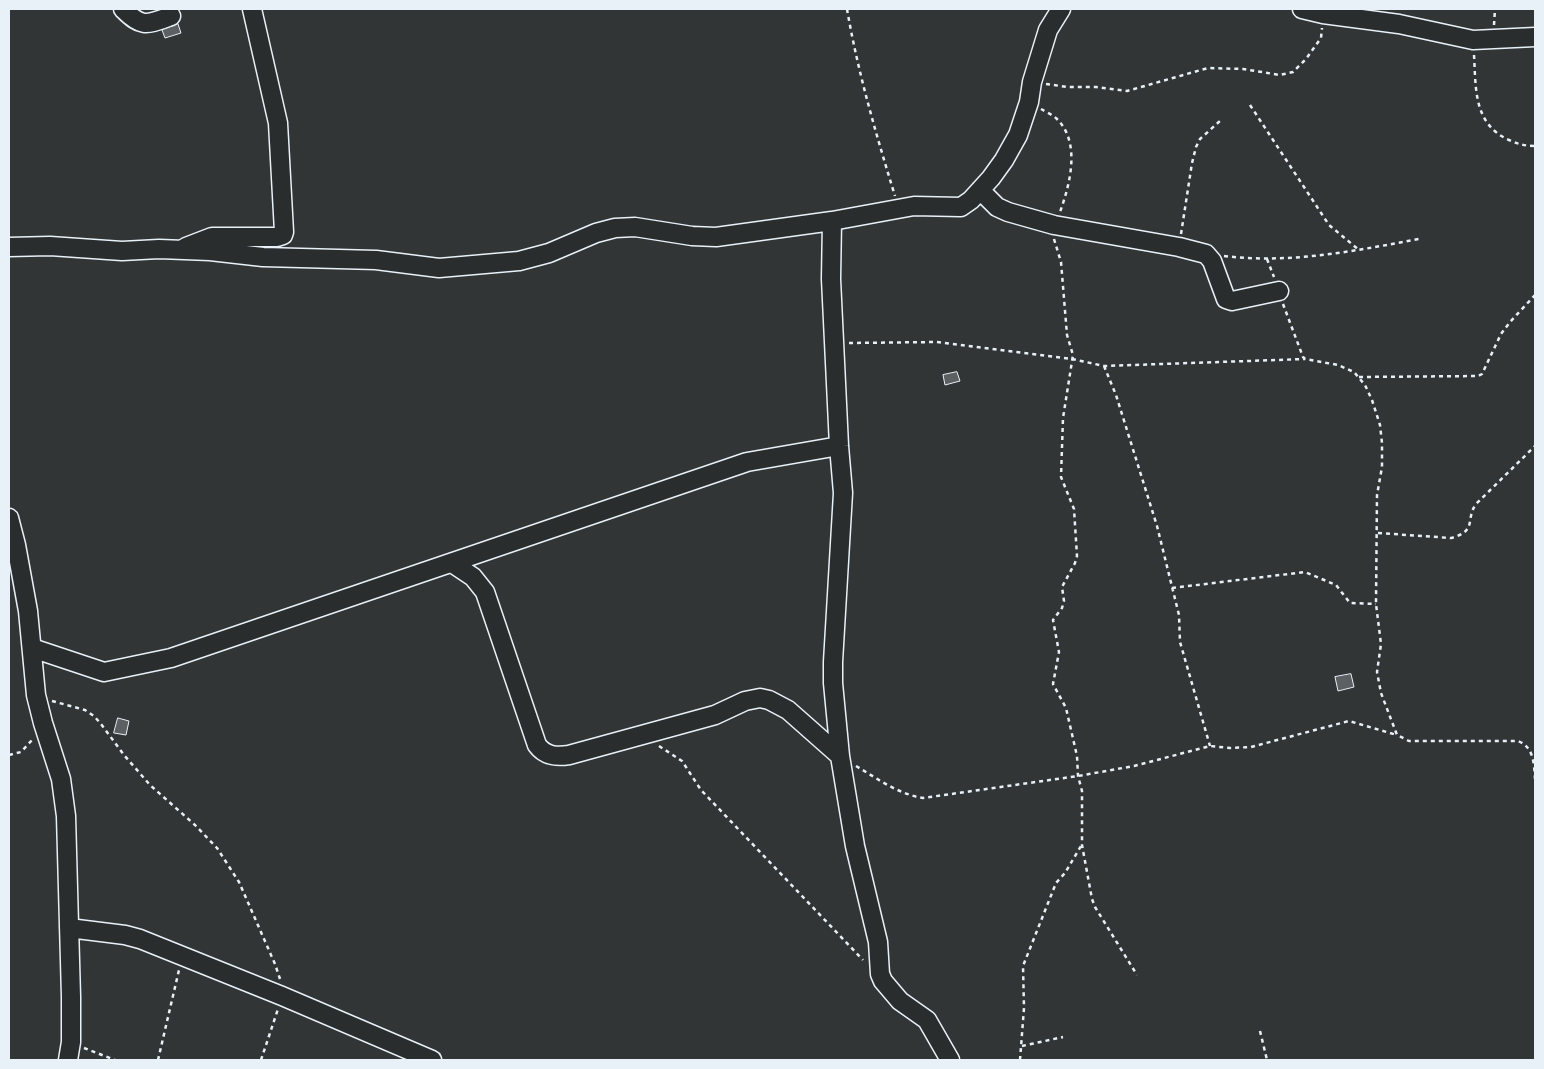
<!DOCTYPE html>
<style>
body{margin:0}
#map{position:relative;width:1544px;height:1069px;overflow:hidden;background:#323536;font-family:Pangolin,sans-serif}
canvas{display:block}
.frame{position:absolute;inset:0;border:10px solid #e8f1f8;pointer-events:none}
</style>
<div id="map">
<canvas width="1544" height="1069"></canvas>
<div class="frame"></div>
</div>
<script>
const ctx = document.querySelector('canvas').getContext('2d');
ctx.lineJoin = 'round';
function fill(path, color) {
  ctx.fillStyle = color;
  ctx.fill(path, 'evenodd');
}
function trace(path, color, width, dash) {
  ctx.strokeStyle = color;
  ctx.lineWidth = width;
  ctx.lineCap = dash ? 'butt' : 'round';
  ctx.setLineDash(dash || []);
  ctx.stroke(path);
}
const building = new Path2D(`
 M 178,24 L 181,33 L 165,38 L 162,30 Z
 M 957,372 L 960,381 L 945,385 L 943,375 Z
 M 1351,674 L 1354,687 L 1338,691 L 1335,677 Z
 M 118,718 L 129,721 L 126,735 L 114,733 Z`);
fill(building, '#5c6063');
trace(building, '#e8f1f8', 1);
const minor = new Path2D(`
 M 123,9 C 142,28 146,25 171,16
 M 1302,9 L 1323,14 L 1399,24 L 1473,40 L 1535,37
 M 980,190 L 997,207 L 1008,212 L 1054,225 L 1179,247 L 1206,254 L 1212,261 L 1226,299 L 1232,301 L 1279,291
 M 832,221 L 831,279 L 839,446 L 843,493 L 833,662 L 833,683 L 840,756 L 855,846 L 878,942 L 880,974 L 883,981 L 900,1001 L 927,1020 L 950,1060
 M 9,247 L 50,246 L 122,251 L 159,249 L 210,251 L 263,257 L 376,260 L 439,268 L 519,261 L 549,253 L 596,233 L 615,228 L 635,227 L 692,236 L 716,237 L 832,221 L 914,206 L 961,207 L 971,200 L 991,178 L 1004,160 L 1018,135 L 1029,102 L 1032,82 L 1048,30 L 1061,9
 M 186,247 L 212,237 L 277,237 L 283,235 L 284,232 L 278,123 L 252,9
 M 9,518 L 16,545 L 28,611 L 36,695 L 43,723 L 61,779 L 66,816 L 71,997 L 71,1042 L 68,1060
 M 452,563 L 473,577 L 485,592 L 537,745 C 545,756 556,757 569,755 L 715,715 L 745,701 L 760,698 L 769,700 L 788,710 L 840,756
 M 32,648 L 104,672 L 171,658 L 747,462 L 839,446
 M 69,928 L 125,935 L 140,939 L 282,996 L 432,1060`);
trace(minor, '#e8f1f8', 21);
trace(new Path2D(`
 M 847,9 C 858,73 876,134 895,196
 M 1494,25 L 1495,9
 M 1474,55 C 1476,88 1473,124 1509,140 C 1518,144 1525,146 1535,146
 M 1046,84 L 1068,87 L 1096,87 L 1127,91 L 1208,68 L 1243,69 L 1280,75 L 1293,72 L 1306,59 L 1321,38 L 1322,28
 M 1250,105 L 1329,225 L 1359,250
 M 1041,109 C 1046,112 1053,115 1057,119 C 1081,143 1070,184 1060,212
 M 1181,234 L 1192,163 L 1196,147 L 1200,139 L 1221,120
 M 1054,239 L 1061,262 L 1067,335 L 1073,355 L 1063,418 L 1061,477 L 1074,509 L 1077,556 L 1075,563 L 1062,587 L 1064,601 L 1062,608 L 1053,620 L 1059,652 L 1053,684 L 1066,708 L 1077,756 L 1078,776 L 1082,791 L 1082,845 L 1092,899 L 1095,907 L 1137,975
 M 1224,256 C 1290,264 1354,251 1419,239
 M 1267,259 L 1274,277
 M 1283,304 L 1303,357 L 1305,359 L 1338,365 L 1354,372 L 1365,385 L 1372,400 L 1380,425 L 1382,443 L 1382,467 L 1377,495 L 1376,604 L 1381,644 L 1377,672 L 1381,693 L 1397,735 L 1409,741 L 1518,741 C 1534,747 1534,764 1535,779
 M 849,343 L 937,342 L 1072,359 L 1104,366 L 1305,359
 M 1104,366 L 1116,395 L 1157,526 L 1179,615 L 1180,642 L 1210,746
 M 1359,377 L 1478,376 L 1482,374 L 1501,334 L 1510,322 L 1535,295
 M 1378,533 L 1451,538 C 1478,531 1465,519 1476,504 L 1535,446
 M 1172,588 L 1305,572 L 1336,585 L 1350,603 L 1376,604
 M 52,701 L 85,710 L 94,716 L 101,724 L 124,755 L 150,785 L 195,825 L 217,848 L 239,882 L 275,964 L 280,979
 M 659,746 L 682,761 L 701,790 L 863,960
 M 9,755 L 21,752 L 33,739
 M 856,766 C 878,779 898,794 923,798 L 1078,776 L 1134,766 L 1210,746 L 1230,748 L 1251,747 L 1349,721 L 1397,735
 M 1260,1031 L 1267,1060
 M 1022,1046 L 1063,1037
 M 84,1048 L 115,1060
 M 158,1060 L 179,970
 M 261,1060 L 278,1009
 M 1020,1060 L 1024,1008 L 1023,966 L 1056,883 L 1065,873 L 1081,846`), '#e8f1f8', 2.5, [4, 4]);
trace(minor, '#2a2d2e', 18);
</script>
